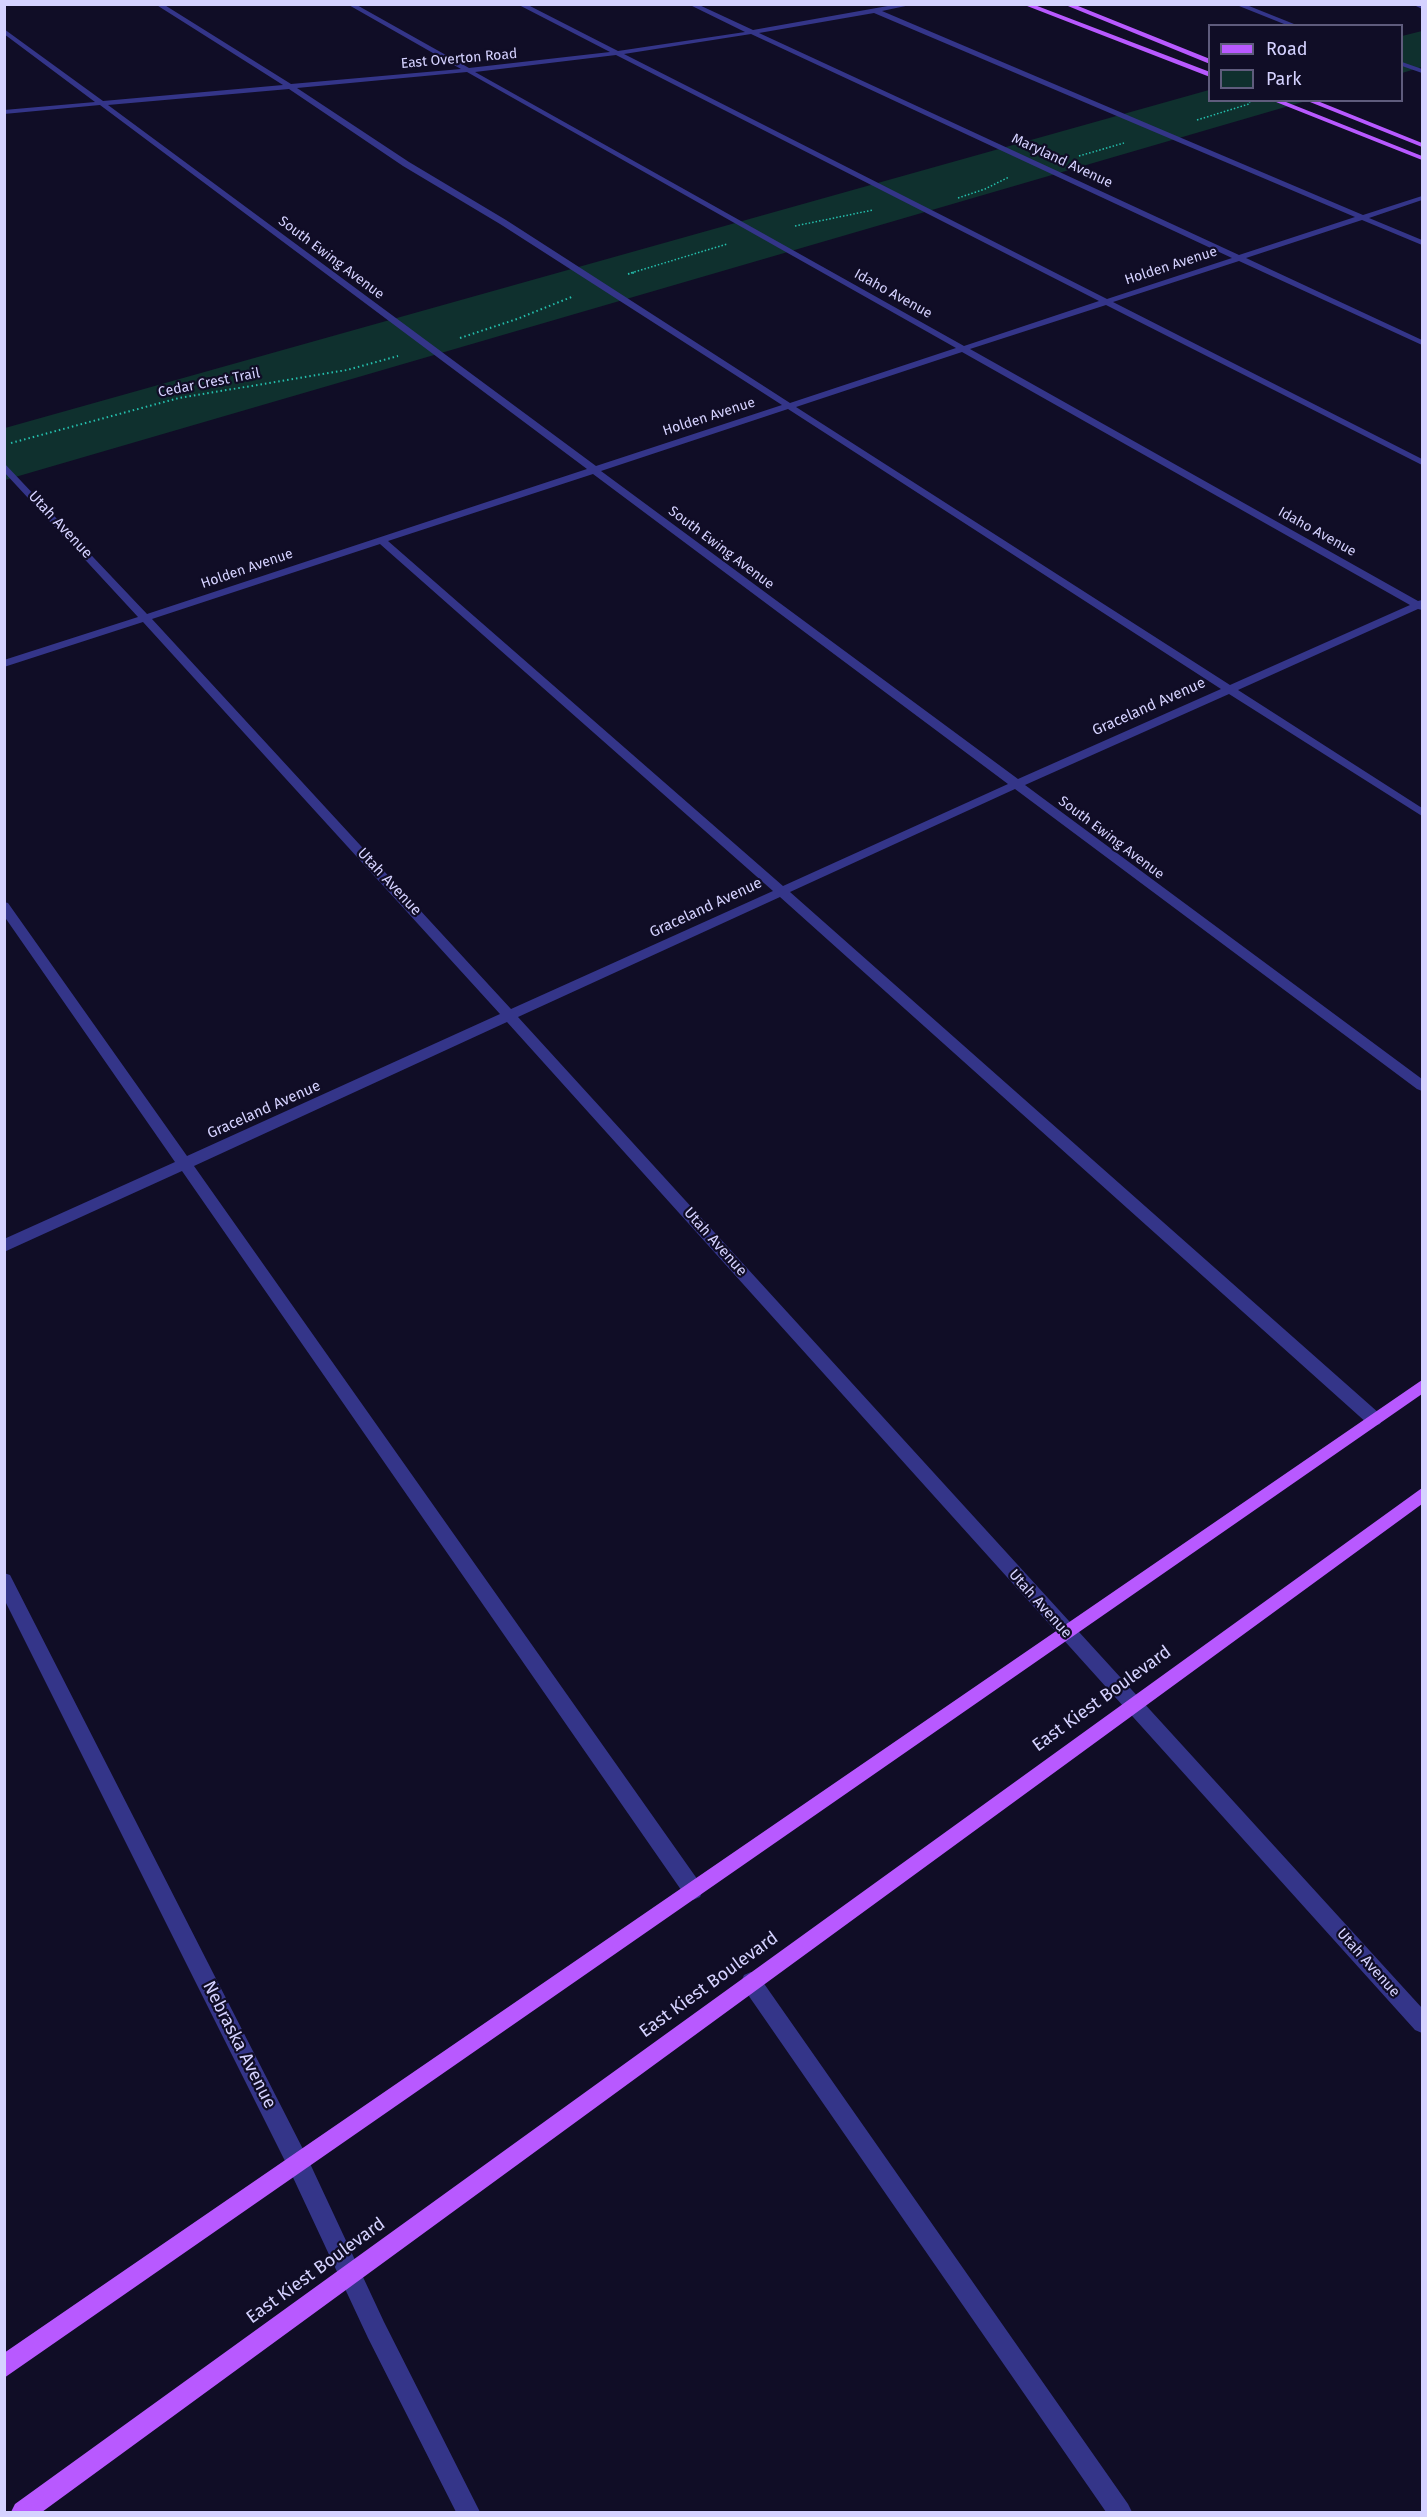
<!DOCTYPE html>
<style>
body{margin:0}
#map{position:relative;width:1427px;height:2517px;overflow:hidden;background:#100d26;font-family:"Fira Sans",sans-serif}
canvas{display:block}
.frame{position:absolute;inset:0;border:6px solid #d5d2ff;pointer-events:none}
.legend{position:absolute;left:1208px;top:24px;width:195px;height:78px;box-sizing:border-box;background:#100d26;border:2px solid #5f5c7d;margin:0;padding:8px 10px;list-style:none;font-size:18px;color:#d5d2ff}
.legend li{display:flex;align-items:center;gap:12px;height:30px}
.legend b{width:30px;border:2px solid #5f5c7d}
</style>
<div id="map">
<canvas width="1427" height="2517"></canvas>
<div class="frame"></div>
<ul class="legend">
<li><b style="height:8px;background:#b859ff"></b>Road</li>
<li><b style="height:16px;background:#0f302e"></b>Park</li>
</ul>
</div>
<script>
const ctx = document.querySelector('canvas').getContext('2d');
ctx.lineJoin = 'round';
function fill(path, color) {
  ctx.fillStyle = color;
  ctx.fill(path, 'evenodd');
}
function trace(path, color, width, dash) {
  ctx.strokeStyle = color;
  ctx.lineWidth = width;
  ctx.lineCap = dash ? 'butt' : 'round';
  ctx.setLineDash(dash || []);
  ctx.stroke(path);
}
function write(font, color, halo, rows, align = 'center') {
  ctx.font = font + ' "Fira Sans",sans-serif';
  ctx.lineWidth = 4.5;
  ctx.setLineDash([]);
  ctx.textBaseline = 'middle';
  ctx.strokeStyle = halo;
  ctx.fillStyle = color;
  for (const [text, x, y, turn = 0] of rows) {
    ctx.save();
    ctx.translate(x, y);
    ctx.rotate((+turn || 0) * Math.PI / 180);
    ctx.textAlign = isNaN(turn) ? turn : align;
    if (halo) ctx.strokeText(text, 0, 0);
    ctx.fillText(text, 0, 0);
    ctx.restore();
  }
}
fill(new Path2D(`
 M 1422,31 L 1422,67 L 1402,73 L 1402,36 Z
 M 1209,90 L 1210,100 L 1306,101 L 5,480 L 5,428 Z`), '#0f302e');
trace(new Path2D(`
 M 1197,120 L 1249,104 L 1250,101
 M 1079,156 L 1124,143
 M 958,198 L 985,189 L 1009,177
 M 795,226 L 873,210
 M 631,273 L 727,244`), '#25c0ae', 1.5, [1.5, 2]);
trace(new Path2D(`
 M 628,274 L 636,272
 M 460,338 L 517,319 L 574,296
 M 11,443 L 179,398 L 347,370 L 398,356`), '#25c0ae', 2, [1.5, 3]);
fill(new Path2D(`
 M 155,4 L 163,4 L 291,84 L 461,69 L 347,4 L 355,4 L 469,68 L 610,52 L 517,4 L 526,4 L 618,51 L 745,32 L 688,4 L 697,4 L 753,30 L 899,4 L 915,4 L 882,11 L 1363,215 L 1422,196 L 1422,200 L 1369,218 L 1422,240 L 1422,245 L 1362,220 L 1246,258 L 1422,340 L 1422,345 L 1239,261 L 1113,302 L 1422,459 L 1422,465 L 1106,305 L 970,349 L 1418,601 L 1422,600 L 1422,610 L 1418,609 L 1238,690 L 1422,808 L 1422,816 L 1229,694 L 1025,785 L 1422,1079 L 1422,1091 L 1417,1089 L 1015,789 L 790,892 L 1380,1414 L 1382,1419 L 1380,1424 L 1374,1426 L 1368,1424 L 780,897 L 518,1017 L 1422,2008 L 1422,2033 L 1415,2030 L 507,1022 L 194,1166 L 700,1883 L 703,1890 L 700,1897 L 693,1900 L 686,1897 L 182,1171 L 4,1252 L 4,1239 L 175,1162 L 4,916 L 4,902 L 8,903 L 187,1156 L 500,1014 L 143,622 L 4,667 L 4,660 L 138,617 L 4,472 L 4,463 L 147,614 L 587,469 L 100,105 L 4,114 L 4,110 L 95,102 L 4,34 L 4,29 L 103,101 L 283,85 ZM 874,13 L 1355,217 L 1239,255 L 759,33 ZM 751,34 L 1232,258 L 1107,299 L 624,54 ZM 616,55 L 1099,301 L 964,346 L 475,72 ZM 467,72 L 956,348 L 790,403 L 506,220 L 409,162 L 297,88 ZM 289,89 L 403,166 L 500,224 L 782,405 L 596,466 L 108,105 ZM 962,352 L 1410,605 L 1230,685 L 796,407 ZM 788,409 L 1221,689 L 1018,779 L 601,471 ZM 593,474 L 1008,784 L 783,886 L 388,541 ZM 380,544 L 773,891 L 511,1009 L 152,619 Z
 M 1234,4 L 1244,4 L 1299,26 L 1289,26 Z
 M 1412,4 L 1421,4 L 1422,9 Z
 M 1402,62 L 1422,69 L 1422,73 L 1402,66 Z
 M 4,1573 L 10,1575 L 306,2155 L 384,2322 L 480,2512 L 456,2512 L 368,2338 L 290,2171 L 4,1599 Z
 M 751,1972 L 758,1975 L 1128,2504 L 1132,2512 L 1106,2512 L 744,1989 L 741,1982 L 744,1975 Z`), '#343589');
fill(new Path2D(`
 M 1022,4 L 1032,4 L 1210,72 L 1210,77 Z
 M 1063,4 L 1073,4 L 1210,59 L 1210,64 Z
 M 1271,100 L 1281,100 L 1422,156 L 1422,160 Z
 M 1305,100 L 1315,100 L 1422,143 L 1422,147 Z
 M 1422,1380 L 1422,1394 L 4,2378 L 4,2353 Z
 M 1422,1488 L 1422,1504 L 42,2512 L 11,2512 L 15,2504 Z`), '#b859ff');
write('14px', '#d5d2ff', '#100d26', [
 ["East Overton Road",459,59,-5],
 ["Maryland Avenue",1062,161,25],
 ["South Ewing Avenue",331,258,37],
 ["Holden Avenue",1171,266,-18],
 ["Idaho Avenue",893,294,29],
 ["Cedar Crest Trail",209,383,-11],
 ["Holden Avenue",709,417,-18],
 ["Idaho Avenue",1317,532,29],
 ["South Ewing Avenue",721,548,37],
 ["Holden Avenue",247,569,-19],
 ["South Ewing Avenue",1111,838,37]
]);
write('15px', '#d5d2ff', '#100d26', [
 ["Utah Avenue",60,525,47],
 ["Graceland Avenue",1149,707,-24],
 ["Utah Avenue",389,882,47],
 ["Graceland Avenue",706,908,-25],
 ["Graceland Avenue",264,1110,-24],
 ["Utah Avenue",715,1242,48],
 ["Utah Avenue",1040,1604,48],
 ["Utah Avenue",1368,1963,48]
]);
write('18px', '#d5d2ff', '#100d26', [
 ["East Kiest Boulevard",1102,1699,-36],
 ["East Kiest Boulevard",709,1985,-36],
 ["Nebraska Avenue",239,2045,63],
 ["East Kiest Boulevard",316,2271,-36]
]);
</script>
